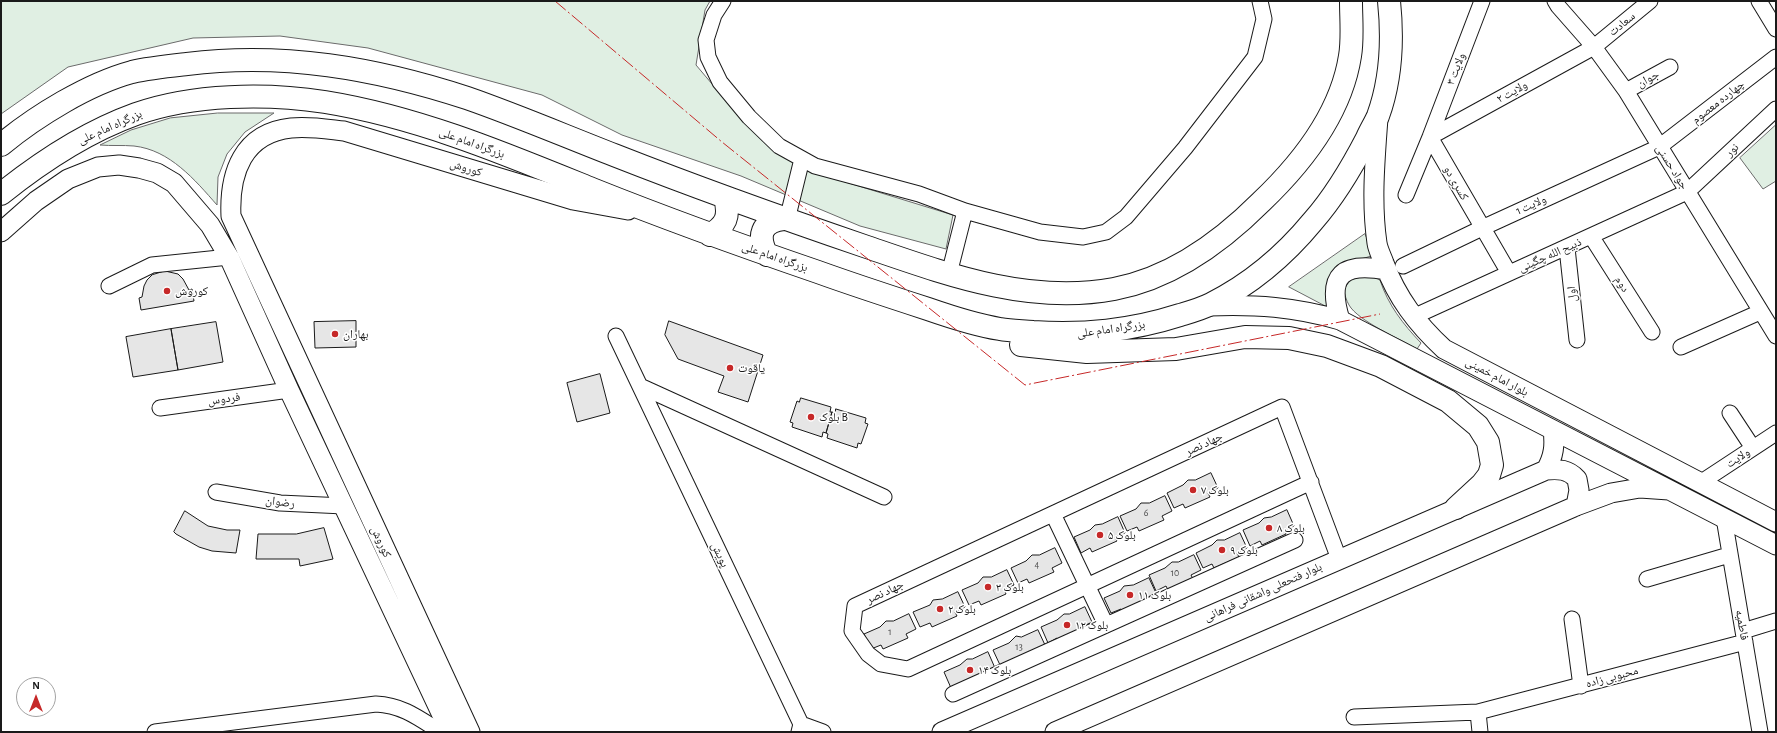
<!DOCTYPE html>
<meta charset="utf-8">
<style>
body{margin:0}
#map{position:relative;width:1777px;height:733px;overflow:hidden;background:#fff;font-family:"Alegreya Sans",sans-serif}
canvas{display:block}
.frame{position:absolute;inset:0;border:2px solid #1a1a1a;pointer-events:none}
.north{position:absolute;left:16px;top:677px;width:40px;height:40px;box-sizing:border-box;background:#fff;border:1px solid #a3a3a3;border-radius:50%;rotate:0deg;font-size:11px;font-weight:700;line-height:16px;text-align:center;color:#1a1a1a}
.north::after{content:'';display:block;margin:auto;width:14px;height:18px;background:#c62828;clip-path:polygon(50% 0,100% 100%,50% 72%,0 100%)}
</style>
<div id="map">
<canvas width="1777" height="733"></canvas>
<div class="frame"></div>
<div class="north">N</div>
</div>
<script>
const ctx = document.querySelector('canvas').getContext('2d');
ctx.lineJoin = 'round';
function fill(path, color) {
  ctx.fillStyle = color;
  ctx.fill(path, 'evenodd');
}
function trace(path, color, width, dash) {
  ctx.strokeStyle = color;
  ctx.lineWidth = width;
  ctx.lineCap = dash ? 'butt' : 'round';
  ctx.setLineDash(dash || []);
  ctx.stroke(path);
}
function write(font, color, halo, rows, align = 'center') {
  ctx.font = font + ' "Alegreya Sans","Noto Naskh Arabic",sans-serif';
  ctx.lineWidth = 3;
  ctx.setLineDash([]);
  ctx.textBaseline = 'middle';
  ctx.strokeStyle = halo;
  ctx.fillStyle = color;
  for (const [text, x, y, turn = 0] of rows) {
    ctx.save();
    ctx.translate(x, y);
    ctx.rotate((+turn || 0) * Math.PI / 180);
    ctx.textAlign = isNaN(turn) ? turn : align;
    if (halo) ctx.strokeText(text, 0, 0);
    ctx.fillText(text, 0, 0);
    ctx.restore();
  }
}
const green = new Path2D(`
 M 1,1 L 710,1 L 705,10 L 696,65 L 745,123 L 800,168 L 953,215 L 946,249 L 860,226 L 741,176 L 622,135 L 542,95 L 368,48 L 280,36 L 193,38 L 68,67 L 1,114 Z
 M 218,113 L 274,113 L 245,132 L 227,154 L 218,177 L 217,205 C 195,180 170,150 134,146 C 123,145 111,146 100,145 L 131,130 L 170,118 Z
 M 1776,125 L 1776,181 L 1763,189 L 1740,158 Z
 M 1365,234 L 1374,255 L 1343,265 L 1329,308 L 1289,287 Z
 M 1370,275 L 1380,280 C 1388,305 1403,324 1421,343 L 1417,349 C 1400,339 1358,321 1349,305 C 1346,300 1345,295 1344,290 C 1350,277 1357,276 1370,275 Z`);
fill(green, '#e0efe3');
trace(green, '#6a6a6a', 1);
const building = new Path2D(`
 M 165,271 L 178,274 L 183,279 L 189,290 L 192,289 L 194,301 L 141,310 L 139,298 L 142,297 L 144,286 L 147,280 L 152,275 Z
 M 356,321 L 356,347 L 315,348 L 314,322 Z
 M 669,321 L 763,355 L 748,402 L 718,392 L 724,376 L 678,359 L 665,335 Z
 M 216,322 L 223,362 L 178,370 L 171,329 Z
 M 171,329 L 178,370 L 133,377 L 126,337 Z
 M 600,374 L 610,413 L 577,422 L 567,383 Z
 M 801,398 L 831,407 L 830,412 L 832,412 L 826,433 L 823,432 L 822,437 L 792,427 L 793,423 L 790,422 L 797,401 L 799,402 Z
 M 836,409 L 866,418 L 865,423 L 868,424 L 861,444 L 858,443 L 857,448 L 827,438 L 828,434 L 826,433 L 832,412 L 835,413 Z
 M 1211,473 L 1218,488 L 1208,493 L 1210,497 L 1185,508 L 1183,504 L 1174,508 L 1167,493 L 1183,485 L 1188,480 L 1195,480 Z
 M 1165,496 L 1172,511 L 1162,516 L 1164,520 L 1139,531 L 1137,527 L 1127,531 L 1120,516 L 1136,509 L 1141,503 L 1149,503 Z
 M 1287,510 L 1294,526 L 1285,530 L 1286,534 L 1262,545 L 1260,541 L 1250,546 L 1243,530 L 1259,523 L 1264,518 L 1271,517 Z
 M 185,511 L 208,526 L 227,530 L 240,530 L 236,553 L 212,551 L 199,547 L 176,534 L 174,532 Z
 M 1118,517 L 1125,533 L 1115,537 L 1117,541 L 1092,552 L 1090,548 L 1081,553 L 1074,537 L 1090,530 L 1095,525 L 1102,524 Z
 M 324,528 L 333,559 L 300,566 L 299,559 L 256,559 L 258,534 L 296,534 Z
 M 1240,533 L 1247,548 L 1237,553 L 1239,557 L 1214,568 L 1212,564 L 1203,568 L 1196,553 L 1212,545 L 1217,540 L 1224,540 Z
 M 1055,548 L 1062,563 L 1052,568 L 1054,572 L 1029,583 L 1027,579 L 1018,583 L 1011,568 L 1026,561 L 1032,555 L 1039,555 Z
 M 1194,555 L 1201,570 L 1191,575 L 1193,579 L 1168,590 L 1166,586 L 1156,591 L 1149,575 L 1165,568 L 1172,562 L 1178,562 Z
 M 1007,570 L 1014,585 L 1004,589 L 1006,594 L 981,605 L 979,601 L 969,605 L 962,590 L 978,583 L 983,577 L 991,577 Z
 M 1149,578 L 1156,593 L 1146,598 L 1148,602 L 1123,613 L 1121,609 L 1111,613 L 1104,598 L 1120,591 L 1124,586 L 1133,585 Z
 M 958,592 L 965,607 L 955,612 L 957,616 L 932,627 L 930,623 L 920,627 L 913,612 L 930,605 L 933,600 L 942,599 Z
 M 1085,607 L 1092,622 L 1082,627 L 1084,631 L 1059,642 L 1057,638 L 1048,643 L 1041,627 L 1057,620 L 1064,614 L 1069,614 Z
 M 909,614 L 916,629 L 906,634 L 908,638 L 883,649 L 881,645 L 871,649 L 864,634 L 880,627 L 886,621 L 893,621 Z
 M 1038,630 L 1045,645 L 1000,665 L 993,650 L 1009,643 L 1016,636 L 1021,637 Z
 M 988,652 L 995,668 L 951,688 L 944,672 L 960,665 L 967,659 L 972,659 Z`);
fill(building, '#e6e6e6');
trace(building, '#1a1a1a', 1);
const minor = new Path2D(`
 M 723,1 L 714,15 L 706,40 L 708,57 L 720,82 L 749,117 L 779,146 L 815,166 L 919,194 L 965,211 L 949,274
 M 1555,1 L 1558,6 L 1594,47 L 1626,91 L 1776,336
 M 1759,1 L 1776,29
 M 1626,91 L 1670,67
 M 1430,137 L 1594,47 L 1650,1
 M 1430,137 L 1509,273
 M 1406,195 L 1430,137 L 1482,1
 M 965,211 L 1040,232 L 1083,237 L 1106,232 L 1126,217 L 1185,148 L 1255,57 L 1264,19 L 1260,1
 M 787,220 L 802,159
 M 1591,236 L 1652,332
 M 1567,248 L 1577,340
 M 1403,266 L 1482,228 L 1659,147 L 1776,57
 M 109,286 L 152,265 L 229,257
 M 1413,317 L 1687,192 L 1776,109
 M 616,336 L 801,724 L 799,732
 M 1681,347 L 1760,312
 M 640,386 L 884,497
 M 160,408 L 289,390
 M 1730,413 L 1753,448
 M 1311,482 L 908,669 L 881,664 L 868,654 L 852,631 L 855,606 L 1282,407 L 1339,559
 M 1700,483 L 1776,433
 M 216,492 L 280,503 L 344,506
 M 1053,514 L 1106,625
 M 1724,518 L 1760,732
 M 1647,579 L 1729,555
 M 1572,619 L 1581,686
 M 1743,631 L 1776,621
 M 953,694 L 1295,540
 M 1478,712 L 1480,732
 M 1354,717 L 1478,712 L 1745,642
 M 801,724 L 823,732
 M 155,732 L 376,704 C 400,705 416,716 436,729`);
const major = new Path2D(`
 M 1378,118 C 1375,160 1371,202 1377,243 C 1378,250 1382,257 1384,263 C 1397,298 1417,324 1444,349 L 1776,522
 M 1,232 L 36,201 L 68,179 L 98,167 L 119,165 L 139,168 L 157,173 L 174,183 L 210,225 L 229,257 L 289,390 L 450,732
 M 1208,306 C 1255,304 1295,307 1340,320 L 1776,545
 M 1340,320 C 1326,274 1343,262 1387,270
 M 1546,470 C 1559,469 1568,469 1577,479 L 1579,490 L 1576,506
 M 470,732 L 231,216 C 229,173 243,133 291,128 C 309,126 326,129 344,131 L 573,200 L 628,210
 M 942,732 L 1546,470 C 1554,456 1555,445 1553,430
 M 1055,732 L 1576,506 L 1611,493 L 1640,488 L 1669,490`);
const highway = new Path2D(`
 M 1,145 C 36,116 88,84 132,72 C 149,68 169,66 187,64 C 283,52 375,68 467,98 C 516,115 565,136 614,155 C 698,188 782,218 867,247 C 946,274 1029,305 1114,289 C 1172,278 1220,243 1261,202 C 1302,163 1341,114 1350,56 C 1353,39 1351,19 1351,1
 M 1,194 C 42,161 86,132 136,114 C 193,94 266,93 325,102 C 418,117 506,154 592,189 C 667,219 742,246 818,272 C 854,285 891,297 928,309 C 951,317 975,325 1000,329 C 1010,331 1022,331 1033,332 C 1084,335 1130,331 1180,315 C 1190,312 1201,309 1211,304 C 1251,284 1285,255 1313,221 C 1335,196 1352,167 1367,138 C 1370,131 1375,123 1378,116 C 1391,80 1393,39 1389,1
 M 710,235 C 726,225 730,217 725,198
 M 767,255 C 757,236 761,222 783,219
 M 1021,345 L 1087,352 L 1176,349 L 1245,337 L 1289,338 L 1327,346 L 1381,366 L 1448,401 L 1478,426 L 1488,442 L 1492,465 L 1489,475 L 1482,484 L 1456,508`);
trace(minor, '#1a1a1a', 17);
trace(major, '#1a1a1a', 21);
trace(highway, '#1a1a1a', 24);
trace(minor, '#fff', 15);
trace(major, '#fff', 19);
trace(highway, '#fff', 22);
trace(new Path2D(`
 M 555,1 L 722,142 L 1025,385 L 1380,314`), '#c62828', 1, [14, 3, 2, 3]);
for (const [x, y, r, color] of [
 [167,291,4,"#c62828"],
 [335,334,4,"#c62828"],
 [730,368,4,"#c62828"],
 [811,417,4,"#c62828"],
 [1193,490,4,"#c62828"],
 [1269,528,4,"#c62828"],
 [1100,535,4,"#c62828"],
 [1222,550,4,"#c62828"],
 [988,587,4,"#c62828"],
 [1130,595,4,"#c62828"],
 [940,609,4,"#c62828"],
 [1067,625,4,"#c62828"],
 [970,670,4,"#c62828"]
]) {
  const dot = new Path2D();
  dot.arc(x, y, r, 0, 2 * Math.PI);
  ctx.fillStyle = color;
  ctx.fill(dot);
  trace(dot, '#fff', 1.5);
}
write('10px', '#4d4d4d', null, [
 ["6",1146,513],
 ["4",1037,565],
 ["10",1175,573],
 ["1",890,632],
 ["13",1019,647]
]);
write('12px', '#1a1a1a', '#fff', [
 ["سعادت",1622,24,-39],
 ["ولایت ۳",1456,69,-69],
 ["جوان",1648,79,-29],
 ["ولایت ۲",1512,92,-29],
 ["چهارده معصوم",1718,102,-38],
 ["بزرگراه امام علی",110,127,-24],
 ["بزرگراه امام علی",472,143,20],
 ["نور",1732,150,-43],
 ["جواد حسنی",1672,167,58],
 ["کوروش",466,168,17],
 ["کسری دو",1456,183,60],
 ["ولایت 1",1531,205,-24],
 ["ذبیح الله چگینی",1550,255,-24],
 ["بزرگراه امام علی",775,257,19],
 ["دوم",1622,284,58],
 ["اول",1572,294,-96],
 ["بزرگراه امام علی",1111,329,-8],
 ["بلوار امام خمینی",1497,377,28],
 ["فردوس",224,399,-8],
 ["جهاد نصر",1204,444,-25],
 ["ولایت",1738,458,-33],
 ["رضوان",280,502,7],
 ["کوروش",381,542,65],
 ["پویش",720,555,65],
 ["جهاد نصر",885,592,-25],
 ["بلوار فتحعلی واشقانی فراهانی",1263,592,-24],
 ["فاطمیه",1742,625,80],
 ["محبوبی زاده",1612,677,-15]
]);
write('12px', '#1a1a1a', '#fff', [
 ["کوروش",175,291],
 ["بهاران",343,334],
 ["یاقوت",738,368],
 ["بلوک B",819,417],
 ["بلوک ۷",1201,490],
 ["بلوک ۸",1277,528],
 ["بلوک ۵",1108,535],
 ["بلوک ۹",1230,550],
 ["بلوک ۳",996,587],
 ["بلوک ۱۱",1138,595],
 ["بلوک ۲",948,609],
 ["بلوک ۱۲",1075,625],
 ["بلوک ۱۴",978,670]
], 'left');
</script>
